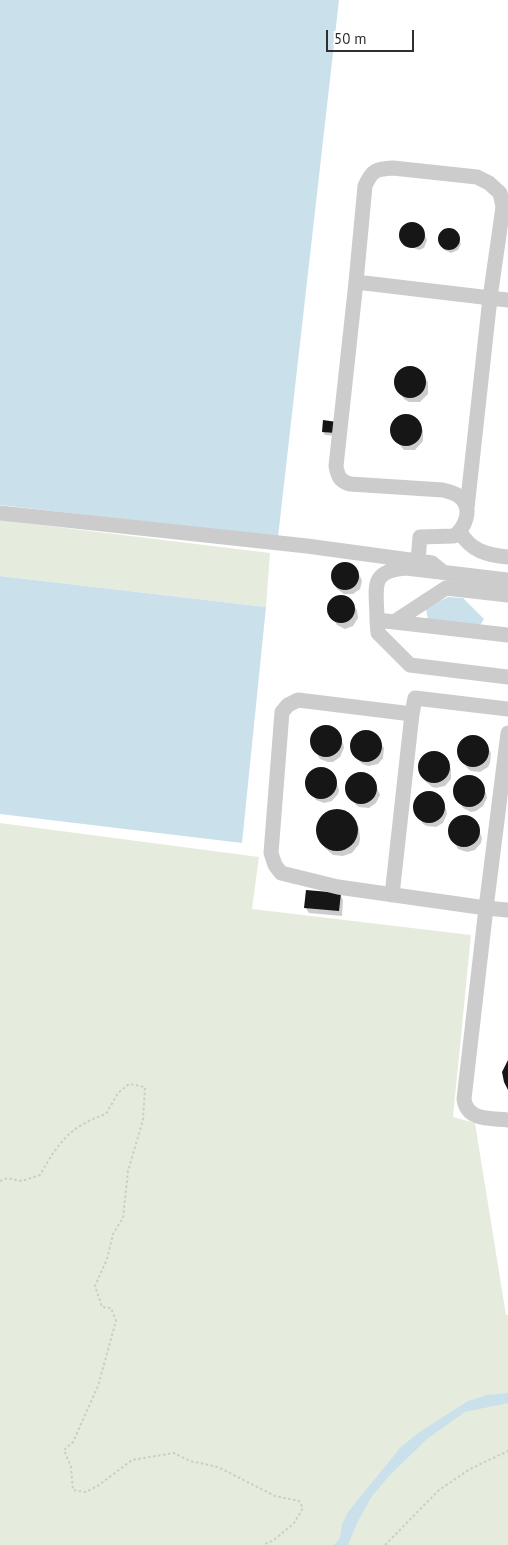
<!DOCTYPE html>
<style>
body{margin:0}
#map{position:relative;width:508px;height:1545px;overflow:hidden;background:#fff;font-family:"PT Sans",sans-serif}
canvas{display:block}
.scale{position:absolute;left:326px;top:30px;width:88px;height:22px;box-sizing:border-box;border:2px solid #2f2f2f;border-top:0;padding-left:6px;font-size:15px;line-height:18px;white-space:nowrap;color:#2f2f2f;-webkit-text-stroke:4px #fff;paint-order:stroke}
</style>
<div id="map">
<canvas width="508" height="1545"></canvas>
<div class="scale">50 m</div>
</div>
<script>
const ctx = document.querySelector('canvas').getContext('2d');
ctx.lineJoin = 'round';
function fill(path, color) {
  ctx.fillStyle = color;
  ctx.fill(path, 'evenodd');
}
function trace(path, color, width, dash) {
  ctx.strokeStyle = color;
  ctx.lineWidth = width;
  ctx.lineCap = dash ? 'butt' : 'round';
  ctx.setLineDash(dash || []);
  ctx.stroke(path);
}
fill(new Path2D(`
 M 0,520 L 270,553 L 266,607 L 0,576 Z
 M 0,823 L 259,857 L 252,909 L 471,935 L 453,1117 L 475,1123 L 506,1315 L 508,1315 L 508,1545 L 0,1545 Z`), '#e6ecdd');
fill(new Path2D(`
 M 0,0 L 339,0 L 278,537 L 0,505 Z
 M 0,576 L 266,607 L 242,843 L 0,814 Z
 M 448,597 L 463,598 L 484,619 L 479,627 L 428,620 L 426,608 Z
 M 508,1393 L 508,1403 L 465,1412 L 427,1439 L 389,1476 L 372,1496 L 357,1523 L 348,1545 L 334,1545 L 340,1538 L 342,1524 L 348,1512 L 400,1448 L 418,1433 L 468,1401 L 487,1395 Z`), '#cae1eb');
fill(new Path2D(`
 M 413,223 L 421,227 L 427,240 L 424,248 L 419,250 L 404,244 L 400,236 L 404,227 Z
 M 449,229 L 456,232 L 461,244 L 458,250 L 451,253 L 444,250 L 439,239 L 442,232 Z
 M 410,367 L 416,368 L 428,382 L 428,394 L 420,402 L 409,402 L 404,399 L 397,388 L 396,383 L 400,372 Z
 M 400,416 L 411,416 L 423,430 L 423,441 L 415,450 L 404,450 L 392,436 L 392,424 Z
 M 324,422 L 337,436 L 325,435 L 323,432 Z
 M 343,563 L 351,564 L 360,576 L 362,581 L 360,589 L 353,594 L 344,594 L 337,589 L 332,578 L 333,570 Z
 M 339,596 L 348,597 L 357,610 L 358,618 L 353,626 L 345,629 L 337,625 L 328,611 L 328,607 L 332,600 Z
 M 324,727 L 333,729 L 343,743 L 344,748 L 340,757 L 333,762 L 328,762 L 320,759 L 312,745 L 311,740 L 315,732 Z
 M 365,731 L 374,734 L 384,748 L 383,758 L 378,764 L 369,766 L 365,765 L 361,763 L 352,749 L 353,740 L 356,736 Z
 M 476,737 L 485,742 L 491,753 L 490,763 L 488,767 L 480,772 L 471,771 L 468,769 L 459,755 L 460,746 L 467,738 Z
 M 437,753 L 445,758 L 451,769 L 451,779 L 445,786 L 436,788 L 432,787 L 425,781 L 419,766 L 420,762 L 427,754 Z
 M 324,769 L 333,774 L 339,790 L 338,794 L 332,801 L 324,803 L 316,800 L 307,786 L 308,777 L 315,770 Z
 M 365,774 L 373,779 L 380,795 L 376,803 L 369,808 L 359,807 L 356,805 L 347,791 L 348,782 L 355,775 Z
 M 467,777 L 476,779 L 486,793 L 487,798 L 483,806 L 476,811 L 471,812 L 463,808 L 455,794 L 454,790 L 458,781 Z
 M 427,793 L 437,795 L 446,809 L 447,814 L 443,823 L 436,827 L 427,826 L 423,824 L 415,810 L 414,806 L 418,797 Z
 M 335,810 L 345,811 L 350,814 L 359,828 L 360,839 L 359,844 L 352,853 L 343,856 L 333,855 L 325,848 L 319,838 L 317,827 L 321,818 L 329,811 Z
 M 467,817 L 476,823 L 482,838 L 481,843 L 475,850 L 467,852 L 458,849 L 450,835 L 451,826 L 458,819 Z
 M 340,894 L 343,900 L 342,916 L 309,913 L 305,907 Z`), '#0003');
fill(new Path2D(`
 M399 235a13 13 0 1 1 26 0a13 13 0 1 1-26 0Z
 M438 239a11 11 0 1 1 22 0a11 11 0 1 1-22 0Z
 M394 382a16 16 0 1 1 32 0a16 16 0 1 1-32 0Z
 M390 430a16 16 0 1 1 32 0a16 16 0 1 1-32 0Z
 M 323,420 L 337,422 L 336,433 L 322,432 Z
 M331 576a14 14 0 1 1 28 0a14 14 0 1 1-28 0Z
 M327 609a14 14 0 1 1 28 0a14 14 0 1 1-28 0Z
 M310 741a16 16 0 1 1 32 0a16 16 0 1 1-32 0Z
 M350 746a16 16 0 1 1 32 0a16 16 0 1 1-32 0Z
 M457 751a16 16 0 1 1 32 0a16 16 0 1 1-32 0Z
 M418 767a16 16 0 1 1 32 0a16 16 0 1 1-32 0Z
 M305 783a16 16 0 1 1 32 0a16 16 0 1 1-32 0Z
 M345 788a16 16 0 1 1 32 0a16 16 0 1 1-32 0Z
 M453 791a16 16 0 1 1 32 0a16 16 0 1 1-32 0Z
 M413 807a16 16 0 1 1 32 0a16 16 0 1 1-32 0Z
 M316 830a21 21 0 1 1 42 0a21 21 0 1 1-42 0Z
 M448 831a16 16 0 1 1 32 0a16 16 0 1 1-32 0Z
 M 306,890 L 341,893 L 339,911 L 304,908 Z
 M 508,1060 L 508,1090 L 504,1082 L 502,1072 Z`), '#161616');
trace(new Path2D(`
 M 0,1181 L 7,1178 L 22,1181 L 40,1175 C 58,1143 70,1126 106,1114 L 118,1093 L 129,1084 L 145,1087 L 143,1120 L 128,1171 L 123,1218 L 113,1234 L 107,1259 L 95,1286 L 102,1307 L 111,1308 L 116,1321 L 98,1386 L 73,1442 L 64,1450 L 71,1467 L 73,1490 L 86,1492 L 99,1485 L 132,1460 L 174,1453 L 190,1461 L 218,1467 L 275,1496 L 299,1501 L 303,1508 L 294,1523 L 274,1540 L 263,1545
 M 385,1545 L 439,1490 L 470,1469 L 508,1451`), '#ccc', 2, [2.5, 2.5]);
trace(new Path2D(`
 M 356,282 L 365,186 C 372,170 376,169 393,168 L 477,177 L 489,183 L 500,193 L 503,207 L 490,298 L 467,508
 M 0,513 L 307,546 L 432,563 L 443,572
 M 460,532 C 471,551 487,555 508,557
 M 418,561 L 420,537 L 454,536 C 465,528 473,509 461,498 C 457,493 449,492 443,490 L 350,484 C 340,481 338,477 336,466 L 356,282 L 508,300
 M 508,580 L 406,568 C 368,571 377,588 377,620 L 508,635
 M 377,620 L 378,633 L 410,665 L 508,677
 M 394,622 L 446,588 L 508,595
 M 412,714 L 415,698 L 508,709
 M 392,895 L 412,714 L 298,700 L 288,705 L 282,712 L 271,853 L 275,865 L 281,873 L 338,887 L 486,908 L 508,733
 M 508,910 L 486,908 L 464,1099 C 467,1121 490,1118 508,1120`), '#ccc', 15);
</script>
